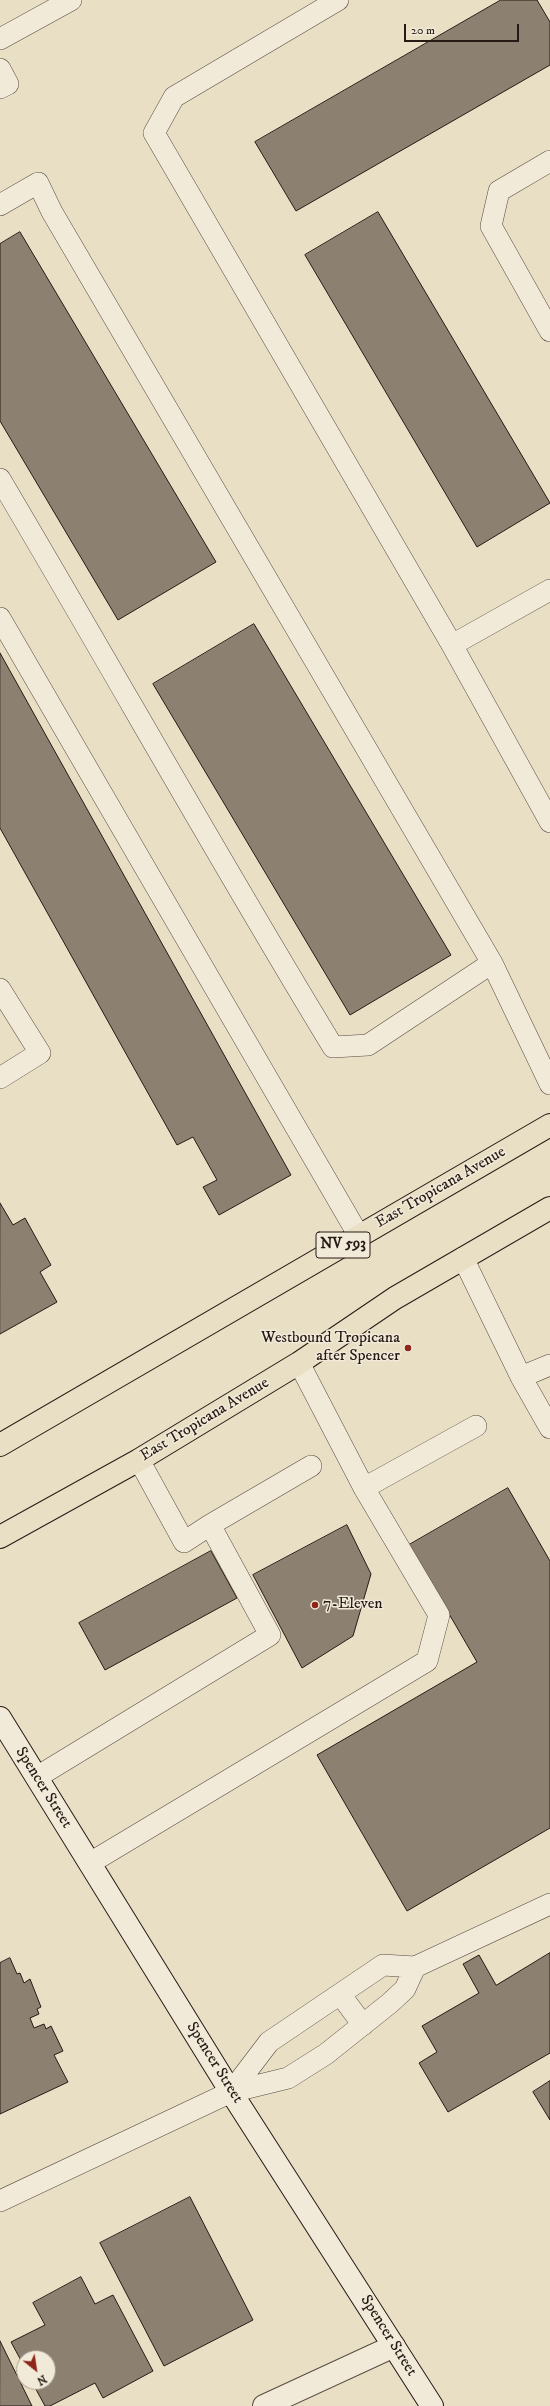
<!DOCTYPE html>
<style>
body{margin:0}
#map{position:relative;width:550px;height:2406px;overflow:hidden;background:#e9dfc4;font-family:"IM FELL DW Pica",serif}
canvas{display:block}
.north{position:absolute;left:16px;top:2350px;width:40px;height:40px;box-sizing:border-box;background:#f1ead9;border:1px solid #a0978b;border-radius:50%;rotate:150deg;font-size:11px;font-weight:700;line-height:16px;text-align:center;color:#271a15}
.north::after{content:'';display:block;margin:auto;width:14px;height:18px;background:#8f2418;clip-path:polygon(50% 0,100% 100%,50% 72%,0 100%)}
.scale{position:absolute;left:404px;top:24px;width:115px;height:18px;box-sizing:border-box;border:2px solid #271a15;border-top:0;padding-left:5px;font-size:12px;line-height:14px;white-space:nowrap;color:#271a15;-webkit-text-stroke:3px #f1ead9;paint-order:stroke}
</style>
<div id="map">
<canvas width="550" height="2406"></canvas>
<div class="north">N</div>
<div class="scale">20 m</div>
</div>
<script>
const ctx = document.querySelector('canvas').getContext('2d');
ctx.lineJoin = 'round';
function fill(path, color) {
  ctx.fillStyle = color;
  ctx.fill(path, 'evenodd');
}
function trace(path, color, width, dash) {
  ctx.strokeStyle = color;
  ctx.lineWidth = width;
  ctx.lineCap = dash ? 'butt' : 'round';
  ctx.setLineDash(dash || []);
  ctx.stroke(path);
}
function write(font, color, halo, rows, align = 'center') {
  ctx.font = font + ' "IM FELL DW Pica",serif';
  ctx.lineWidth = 3;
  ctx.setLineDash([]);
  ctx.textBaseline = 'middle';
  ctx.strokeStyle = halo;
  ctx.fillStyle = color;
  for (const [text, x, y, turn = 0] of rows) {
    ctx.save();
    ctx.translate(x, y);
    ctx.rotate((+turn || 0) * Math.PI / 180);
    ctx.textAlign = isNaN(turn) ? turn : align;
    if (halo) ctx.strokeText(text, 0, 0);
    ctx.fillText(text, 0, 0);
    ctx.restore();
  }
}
const building = new Path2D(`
 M 501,0 L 537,0 L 550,22 L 550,65 L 296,211 L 255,142 Z
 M 378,212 L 550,503 L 477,547 L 305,255 Z
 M 20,232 L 216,562 L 118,620 L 0,421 L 0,244 Z
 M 254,624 L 451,955 L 350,1015 L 153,684 Z
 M 0,653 L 291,1175 L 219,1215 L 203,1187 L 217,1180 L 193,1137 L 177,1145 L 0,828 Z
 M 0,1203 L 13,1225 L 25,1218 L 51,1265 L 40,1272 L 57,1302 L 0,1334 Z
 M 508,1488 L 550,1561 L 550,1828 L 407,1911 L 317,1755 L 477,1662 L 409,1545 Z
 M 347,1525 L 371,1574 L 353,1636 L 302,1668 L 253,1575 Z
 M 211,1551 L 237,1598 L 105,1670 L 79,1623 Z
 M 550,1953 L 550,2053 L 448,2112 L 419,2063 L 437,2052 L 422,2026 L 479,1993 L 463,1964 L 479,1955 L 496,1985 Z
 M 10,1958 L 17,1974 L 20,1973 L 24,1983 L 30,1979 L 41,2007 L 37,2009 L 39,2014 L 30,2018 L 34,2028 L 44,2024 L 46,2029 L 51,2026 L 63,2051 L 54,2055 L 68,2082 L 0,2114 L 0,1963 Z
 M 550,2081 L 550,2120 L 533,2092 Z
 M 190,2197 L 253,2320 L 164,2366 L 100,2243 Z
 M 81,2277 L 95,2304 L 113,2295 L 153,2371 L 103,2398 L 95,2383 L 50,2406 L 45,2406 L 32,2382 L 48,2382 L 48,2358 L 24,2358 L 24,2366 L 11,2342 L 45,2325 L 33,2303 Z
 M 0,2341 L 32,2406 L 0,2406 Z`);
fill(building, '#8c8070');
trace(building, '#271a15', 1);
const lane = new Path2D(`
 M 338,0 L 174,97 L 154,133 L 452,645 L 550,822
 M 0,39 L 71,0
 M 0,69 L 8,84 L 0,88
 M 550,161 L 499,191 L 491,226 L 550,331
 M 0,205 L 38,183 L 52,212 L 492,963 L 550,1084
 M 0,479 C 112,668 219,860 333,1047 L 368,1045 L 492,963
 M 0,618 L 359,1236
 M 452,645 L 550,590
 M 0,989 L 40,1053 L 0,1078
 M 463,1258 L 521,1377 L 550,1428
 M 521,1377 L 550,1365
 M 139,1460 L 184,1542 L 210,1525
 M 364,1488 L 476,1426
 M 37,1777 L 270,1635 L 210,1525 L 311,1466
 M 90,1863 L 427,1661 L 439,1615 L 364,1488 L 299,1363
 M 340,1994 L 363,2025
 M 231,2092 L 269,2042 L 383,1965 L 415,1967 L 550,1904
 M 0,2201 L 231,2092 L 288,2078 L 326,2054 L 390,2003 L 405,1989 L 415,1967`);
const street = new Path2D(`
 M 264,2406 L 394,2346`);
const secondary = new Path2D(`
 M 0,1718 L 231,2092 L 432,2406`);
const primary = new Path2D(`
 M 0,1445 L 550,1125
 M 0,1537 L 139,1460 L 299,1363 L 395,1298 L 550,1208`);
trace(lane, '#584b41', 22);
trace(street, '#584b41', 24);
trace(secondary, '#271a15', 24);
trace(primary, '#271a15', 24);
trace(lane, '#f1ead9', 21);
trace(street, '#f1ead9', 22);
trace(secondary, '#f1ead9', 22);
trace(primary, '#e9dfc4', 22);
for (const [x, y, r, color] of [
 [408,1348,4,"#8f2418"],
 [315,1605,4,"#8f2418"]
]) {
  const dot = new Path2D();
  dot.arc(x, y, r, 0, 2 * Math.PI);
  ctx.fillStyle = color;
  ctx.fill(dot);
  trace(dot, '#f1ead9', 1.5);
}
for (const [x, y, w] of [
 [343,1245,54]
]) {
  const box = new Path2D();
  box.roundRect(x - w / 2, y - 13, w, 26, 3);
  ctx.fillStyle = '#f1ead9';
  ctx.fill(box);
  trace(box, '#271a15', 1);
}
write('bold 15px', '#271a15', null, [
 ["NV 593",343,1245]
]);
write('16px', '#271a15', '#f1ead9', [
 ["East Tropicana Avenue",441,1188,-30],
 ["East Tropicana Avenue",205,1420,-31],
 ["Spencer Street",43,1788,58],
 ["Spencer Street",214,2063,58],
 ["Spencer Street",388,2336,58]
]);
write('16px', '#271a15', '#f1ead9', [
 ["Westbound Tropicana",400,1339],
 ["after Spencer",400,1357],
 ["7-Eleven",323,1605,"left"]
], 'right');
</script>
